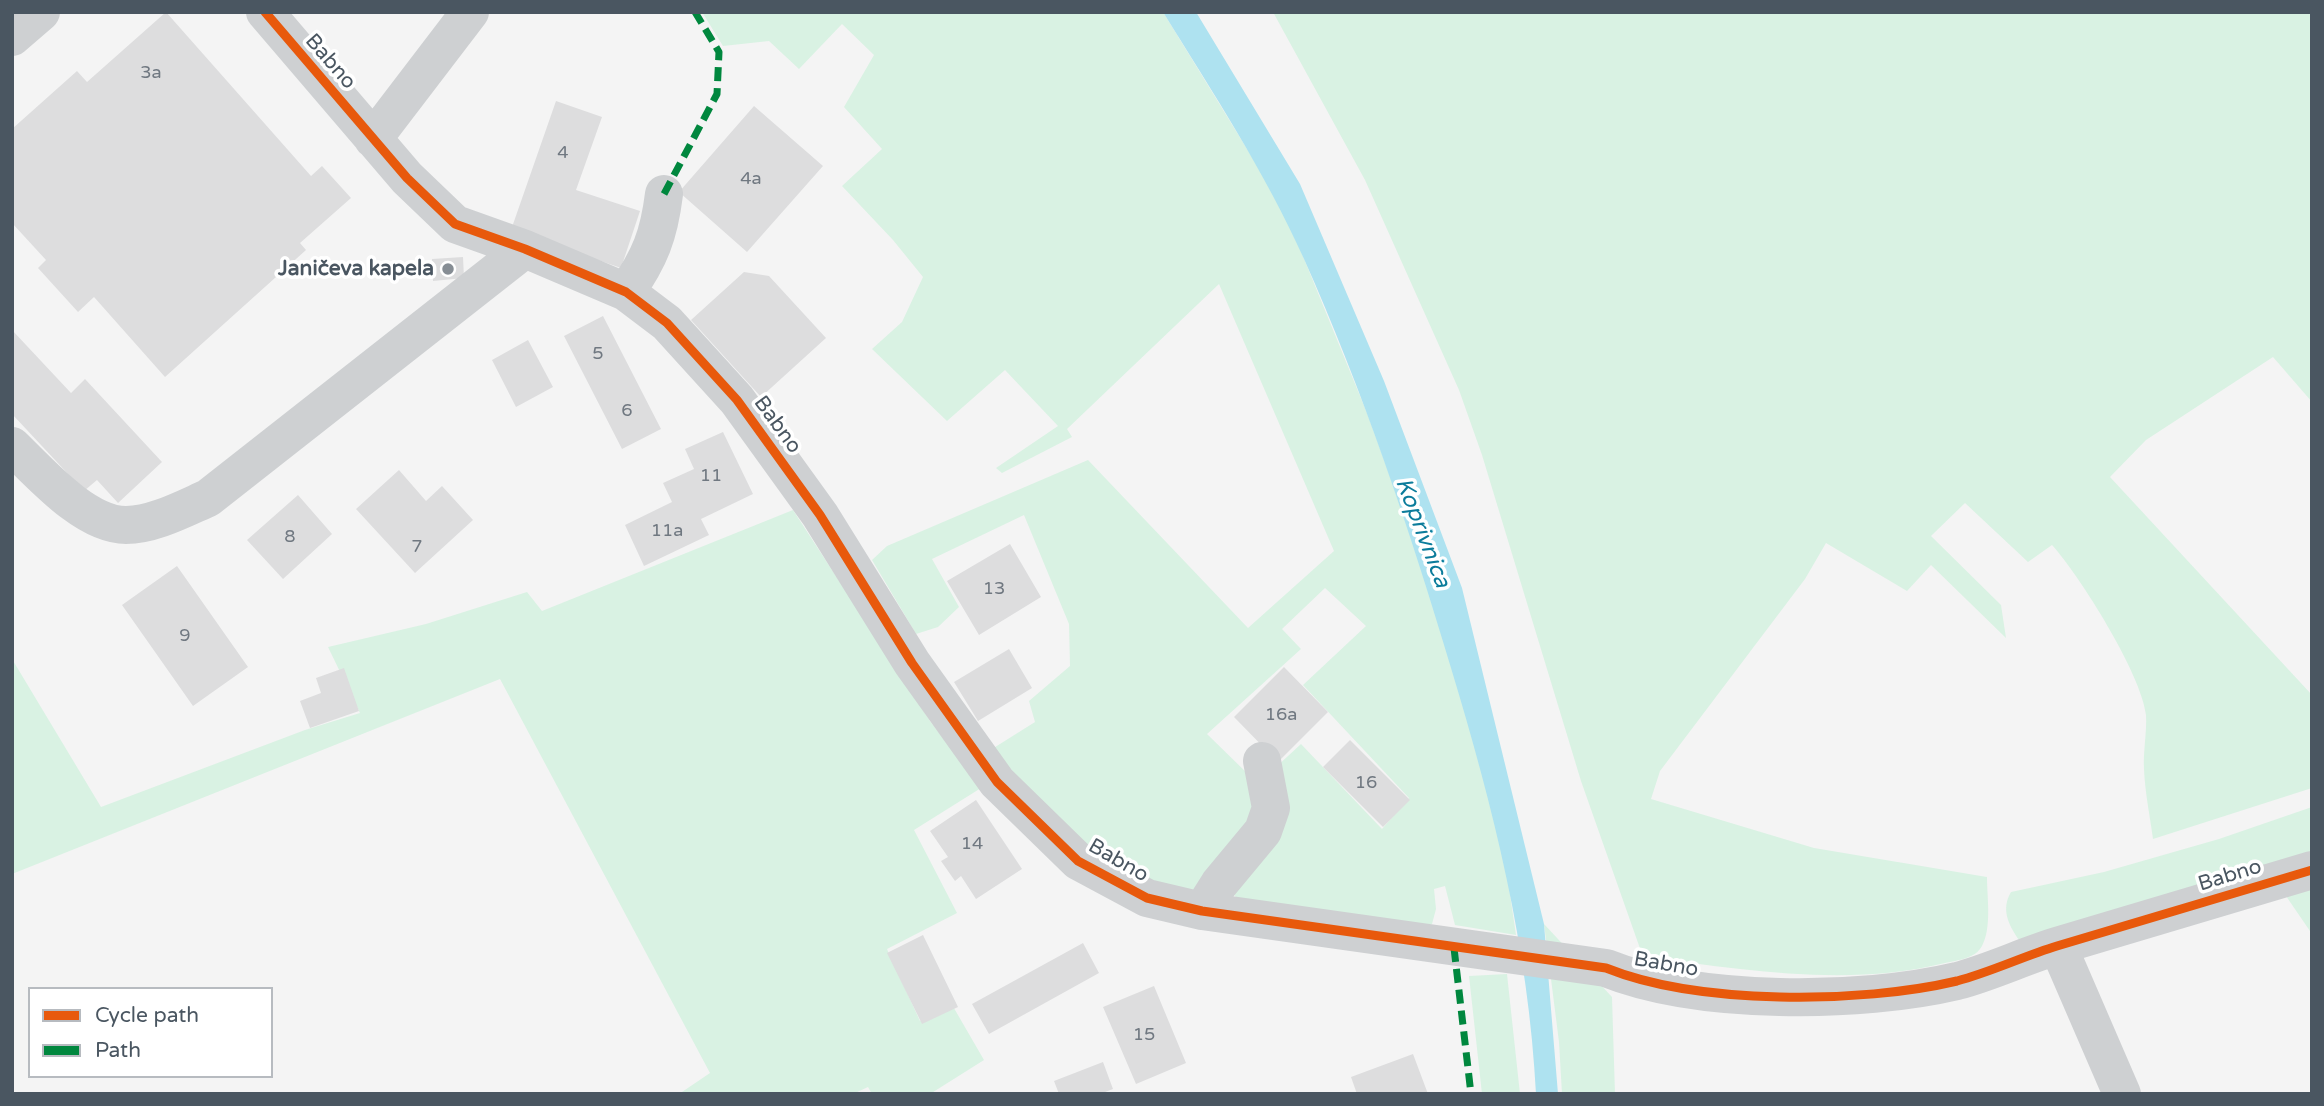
<!DOCTYPE html>
<meta charset="utf-8">
<style>
body{margin:0}
#map{position:relative;width:2324px;height:1106px;overflow:hidden;background:#f4f4f4;font-family:"Varela Round",sans-serif}
canvas{display:block}
.frame{position:absolute;inset:0;border:14px solid #4a5661;pointer-events:none}
.legend{position:absolute;left:28px;top:987px;width:245px;height:91px;box-sizing:border-box;background:#fff;border:2px solid #b7bbc0;margin:0;padding:9px 12px;list-style:none;font-size:21px;color:#4a5661}
.legend li{display:flex;align-items:center;gap:14px;height:35px}
.legend b{width:35px;border:2px solid #b7bbc0}
</style>
<div id="map">
<canvas width="2324" height="1106"></canvas>
<div class="frame"></div>
<ul class="legend">
<li><b style="height:9px;background:#e8590c"></b>Cycle path</li>
<li><b style="height:9px;background:#00873e"></b>Path</li>
</ul>
</div>
<script>
const ctx = document.querySelector('canvas').getContext('2d');
ctx.lineJoin = 'round';
function fill(path, color) {
  ctx.fillStyle = color;
  ctx.fill(path, 'evenodd');
}
function trace(path, color, width, dash) {
  ctx.strokeStyle = color;
  ctx.lineWidth = width;
  ctx.lineCap = dash ? 'butt' : 'round';
  ctx.setLineDash(dash || []);
  ctx.stroke(path);
}
function write(font, color, halo, rows, align = 'center') {
  ctx.font = font + ' "Varela Round",sans-serif';
  ctx.lineWidth = 7;
  ctx.setLineDash([]);
  ctx.textBaseline = 'middle';
  ctx.strokeStyle = halo;
  ctx.fillStyle = color;
  for (const [text, x, y, turn = 0] of rows) {
    ctx.save();
    ctx.translate(x, y);
    ctx.rotate((+turn || 0) * Math.PI / 180);
    ctx.textAlign = isNaN(turn) ? turn : align;
    if (halo) ctx.strokeText(text, 0, 0);
    ctx.fillText(text, 0, 0);
    ctx.restore();
  }
}
fill(new Path2D(`
 M 702,12 L 1163,12 L 1274,193 L 1298,244 L 1369,418 L 1439,611 L 1503,847 L 1516,935 L 1455,925 L 1445,886 L 1434,889 L 1436,909 L 1432,924 L 1401,925 L 1239,900 L 1232,893 L 1275,768 L 1301,744 L 1382,829 L 1409,798 L 1303,685 L 1366,626 L 1325,588 L 1282,629 L 1301,649 L 1207,734 L 1250,776 L 1261,807 L 1200,889 L 1183,892 L 1154,883 L 1076,840 L 992,749 L 1035,722 L 1029,701 L 1070,666 L 1069,624 L 1024,515 L 932,559 L 959,607 L 938,627 L 916,634 L 872,560 L 887,546 L 1088,460 L 1248,628 L 1334,551 L 1219,284 L 1067,429 L 1072,437 L 1002,473 L 996,468 L 1058,426 L 1005,370 L 947,421 L 872,349 L 902,322 L 923,277 L 893,240 L 842,186 L 882,149 L 844,107 L 874,55 L 842,24 L 799,69 L 769,41 L 723,46 Z
 M 1273,12 L 2312,12 L 2312,402 L 2273,357 L 2146,440 L 2110,477 L 2312,695 L 2312,788 L 2153,839 C 2150,816 2145,793 2144,769 C 2143,752 2147,732 2146,715 C 2142,675 2080,576 2052,545 L 2028,562 L 1965,503 L 1931,536 L 2001,605 L 2006,638 L 1931,565 L 1907,591 L 1826,543 L 1805,579 L 1660,771 L 1651,799 L 1814,848 L 1987,877 C 1987,898 1992,927 1982,946 C 1975,959 1958,960 1945,963 C 1845,988 1744,969 1643,957 L 1581,781 L 1482,455 L 1459,390 L 1365,180 Z
 M 793,510 L 930,721 L 981,788 L 914,830 L 957,913 L 887,949 L 920,1021 L 951,1003 L 984,1060 L 930,1094 L 872,1094 L 868,1087 L 853,1094 L 679,1094 L 710,1073 L 500,679 L 12,874 L 12,659 L 101,807 L 305,730 L 360,713 L 328,647 L 426,624 L 527,592 L 542,611 Z
 M 2312,807 L 2312,856 L 2019,940 C 2008,924 2001,909 2011,892 L 2104,872 L 2219,839 Z
 M 2312,888 L 2312,934 L 2286,896 Z
 M 1544,924 L 1612,997 L 1615,1094 L 1562,1094 L 1559,1042 Z
 M 1507,974 L 1520,1094 L 1482,1094 L 1469,976 Z`), '#d9f2e3');
fill(new Path2D(`
 M 1163,12 L 1196,12 L 1300,184 L 1384,381 L 1462,588 L 1544,924 L 1558,1094 L 1536,1094 C 1529,949 1493,806 1451,668 C 1410,530 1363,391 1304,259 C 1265,172 1213,93 1163,12 Z`), '#aee2f0');
fill(new Path2D(`
 M 166,12 L 311,176 L 322,166 L 351,198 L 300,243 L 306,250 L 165,377 L 94,297 L 78,312 L 38,268 L 46,260 L 12,223 L 12,129 L 77,71 L 87,82 Z
 M 556,101 L 602,117 L 576,190 L 640,211 L 621,268 L 511,230 Z
 M 754,106 L 823,166 L 747,252 L 679,192 Z
 M 463,257 L 464,278 L 433,281 L 432,259 Z
 M 744,272 L 769,276 L 826,338 L 761,397 L 691,320 Z
 M 603,316 L 661,429 L 622,449 L 564,336 Z
 M 12,330 L 71,393 L 85,379 L 162,462 L 118,503 L 97,480 L 84,491 L 12,414 Z
 M 528,340 L 553,387 L 516,407 L 492,360 Z
 M 723,432 L 753,494 L 701,519 L 709,535 L 644,566 L 625,525 L 672,502 L 663,483 L 694,469 L 685,449 Z
 M 399,470 L 426,501 L 442,486 L 473,520 L 415,573 L 356,509 Z
 M 298,495 L 332,534 L 283,579 L 247,540 Z
 M 1010,544 L 1041,597 L 979,635 L 947,581 Z
 M 177,566 L 248,667 L 193,706 L 122,605 Z
 M 1009,649 L 1032,688 L 978,721 L 954,682 Z
 M 1284,667 L 1328,712 L 1278,762 L 1234,717 Z
 M 344,668 L 359,711 L 310,728 L 300,701 L 321,693 L 316,678 Z
 M 1350,740 L 1410,800 L 1383,827 L 1323,767 Z
 M 976,800 L 1022,869 L 976,899 L 961,876 L 955,881 L 941,861 L 948,857 L 930,831 Z
 M 923,935 L 958,1007 L 922,1024 L 887,953 Z
 M 1083,943 L 1099,973 L 989,1034 L 972,1004 Z
 M 1154,986 L 1186,1063 L 1136,1084 L 1103,1007 Z
 M 1413,1054 L 1428,1094 L 1357,1094 L 1351,1077 Z
 M 1103,1062 L 1113,1089 L 1100,1094 L 1059,1094 L 1054,1081 Z`), '#ddddde');
trace(new Path2D(`
 M 265,12 L 407,178 L 455,224 L 525,249 L 626,292 L 667,323 L 737,400 L 820,515 L 912,663 L 997,782 L 1078,861 L 1147,898 L 1202,911 L 1606,968 C 1698,1005 1860,1004 1957,981 C 1991,972 2024,956 2057,946 C 2142,920 2227,895 2312,870
 M 12,37 L 41,12
 M 373,139 L 470,12
 M 626,292 C 650,258 659,235 664,194
 M 12,446 C 40,473 85,525 126,525 C 153,525 183,509 208,498 L 525,249
 M 1202,911 L 1219,884 L 1263,831 L 1271,808 L 1262,761
 M 2058,946 L 2122,1094`), '#ced0d2', 38);
trace(new Path2D(`
 M 664,194 L 717,94 L 719,52 L 695,12
 M 1454,948 L 1471,1094`), '#00873e', 7, [14, 7]);
trace(new Path2D(`
 M 265,12 L 407,178 L 455,224 L 525,249 L 626,292 L 667,323 L 737,400 L 820,515 L 912,663 L 997,782 L 1078,861 L 1147,898 L 1202,911 L 1606,968 C 1698,1005 1860,1004 1957,981 C 1991,972 2024,956 2057,946 C 2142,920 2227,895 2312,870`), '#e8590c', 9);
for (const [x, y, r, color] of [
 [448,269,7,"#868d94"]
]) {
  const dot = new Path2D();
  dot.arc(x, y, r, 0, 2 * Math.PI);
  ctx.fillStyle = color;
  ctx.fill(dot);
  trace(dot, '#fff', 2.5);
}
write('18px', '#707881', null, [
 ["3a",151,73],
 ["4",563,153],
 ["4a",751,179],
 ["5",598,354],
 ["6",627,411],
 ["11",711,476],
 ["11a",667,531],
 ["8",290,537],
 ["7",417,547],
 ["13",994,589],
 ["9",185,636],
 ["16a",1281,715],
 ["16",1366,783],
 ["14",972,844],
 ["15",1144,1035]
]);
write('21px', '#4a5661', '#fff', [
 ["Babno",330,62,49],
 ["Babno",777,425,54],
 ["Babno",1118,861,30],
 ["Babno",2230,876,-17],
 ["Babno",1666,965,10]
]);
write('bold 21px', '#4a5661', '#fff', [
 ["Janičeva kapela",434,269]
], 'right');
write('italic 23px', '#0c7c9b', '#fff', [
 ["Koprivnica",1422,533,69]
]);
</script>
